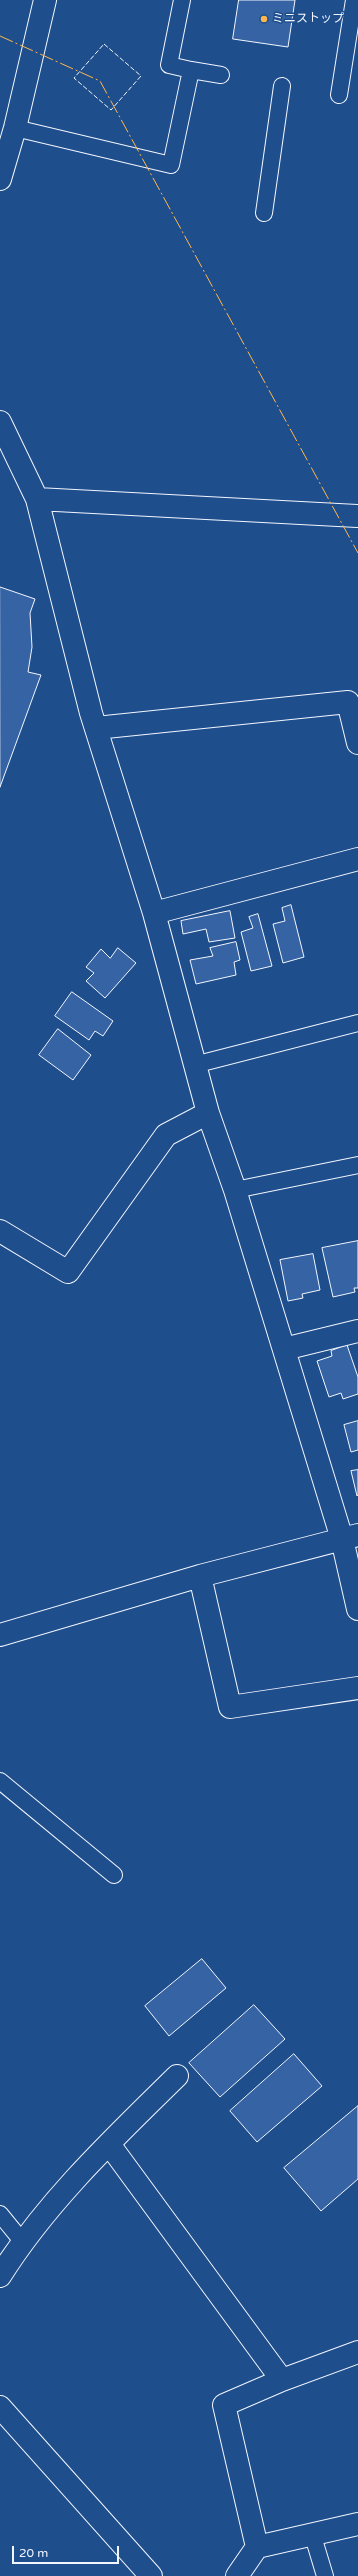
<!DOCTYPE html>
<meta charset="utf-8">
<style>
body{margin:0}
#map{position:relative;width:358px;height:2576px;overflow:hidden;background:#1f4e8c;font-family:"Varela Round",sans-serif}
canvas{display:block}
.scale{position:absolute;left:12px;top:2546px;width:107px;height:18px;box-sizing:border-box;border:2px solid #f2f6ff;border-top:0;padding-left:5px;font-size:12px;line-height:14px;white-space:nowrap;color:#f2f6ff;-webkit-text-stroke:3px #1f4e8c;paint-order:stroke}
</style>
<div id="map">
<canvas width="358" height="2576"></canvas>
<div class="scale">20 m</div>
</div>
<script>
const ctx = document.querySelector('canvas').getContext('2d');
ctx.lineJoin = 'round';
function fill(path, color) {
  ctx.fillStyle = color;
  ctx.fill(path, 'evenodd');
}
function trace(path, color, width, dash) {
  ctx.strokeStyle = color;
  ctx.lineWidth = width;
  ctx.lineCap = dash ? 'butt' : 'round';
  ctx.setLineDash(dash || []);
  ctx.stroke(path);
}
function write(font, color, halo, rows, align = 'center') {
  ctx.font = font + ' "Varela Round","Noto Sans JP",sans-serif';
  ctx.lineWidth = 3;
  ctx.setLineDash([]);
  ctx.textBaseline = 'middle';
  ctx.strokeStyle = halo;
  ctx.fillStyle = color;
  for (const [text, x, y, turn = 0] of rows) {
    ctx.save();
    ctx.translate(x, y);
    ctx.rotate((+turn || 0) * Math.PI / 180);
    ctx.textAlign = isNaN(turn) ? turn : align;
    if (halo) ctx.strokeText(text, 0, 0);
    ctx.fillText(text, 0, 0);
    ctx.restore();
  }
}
const building = new Path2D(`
 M 239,0 L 295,0 L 288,47 L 233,39 Z
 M 0,587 L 35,599 L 30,613 L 32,647 L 28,672 L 41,675 L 0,787 Z
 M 291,905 L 304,957 L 283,963 L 273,924 L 285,921 L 282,908 Z
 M 230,911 L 235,938 L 209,942 L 206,929 L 183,934 L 181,921 Z
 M 258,914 L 272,966 L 251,971 L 241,932 L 253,928 L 249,917 Z
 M 236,942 L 240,960 L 234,962 L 236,975 L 196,984 L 190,960 L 213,956 L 210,948 Z
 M 118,948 L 136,963 L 105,998 L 86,981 L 94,973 L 86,967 L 101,949 L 110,958 Z
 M 72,992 L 113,1021 L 103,1036 L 95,1031 L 89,1040 L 55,1016 Z
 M 58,1029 L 91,1055 L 73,1080 L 39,1055 Z
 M 358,1241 L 358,1288 L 354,1288 L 355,1292 L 333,1297 L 322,1248 Z
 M 313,1254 L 320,1290 L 302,1294 L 303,1298 L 288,1301 L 280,1260 Z
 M 347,1345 L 358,1377 L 358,1394 L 343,1399 L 341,1393 L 329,1397 L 317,1361 L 332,1356 L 331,1351 Z
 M 358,1421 L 358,1450 L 351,1452 L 344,1425 Z
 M 358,1470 L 358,1495 L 357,1496 L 351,1471 Z
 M 202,1959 L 226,1988 L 169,2036 L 145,2006 Z
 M 254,2005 L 285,2039 L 220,2097 L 189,2063 Z
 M 294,2054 L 322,2086 L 257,2142 L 230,2111 Z
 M 358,2106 L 358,2179 L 321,2211 L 284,2168 Z`);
fill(building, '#3563a3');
trace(building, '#f2f6ff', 1);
const lane = new Path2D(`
 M 182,0 L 169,65 L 191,70
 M 339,95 L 354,0
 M 15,128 L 171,165 L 191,70 L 221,75
 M 264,213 L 282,86
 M 194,1065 L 358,1023
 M 235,1190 L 358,1165
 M 0,1781 L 114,1875
 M 0,2214 L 22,2241
 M 312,2533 L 325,2576`);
const street = new Path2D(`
 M 0,179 L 15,128 L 45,0
 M 0,422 L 37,499 L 91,713 L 154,913 L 208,1113 L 166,1135 L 68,1272 L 0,1231
 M 37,499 L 357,516
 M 96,728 L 348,702 L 358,743
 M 154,913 L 358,859
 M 208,1113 L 235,1190 L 342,1539 L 358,1609
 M 284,1349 L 358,1331
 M 200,1576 L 230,1707 L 358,1688
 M 0,1635 L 200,1576 L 358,1535
 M 109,2144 L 282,2380
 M 0,2276 C 47,2201 114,2138 177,2076
 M 0,2407 L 151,2576
 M 257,2547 L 224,2405 L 282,2380 L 358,2352
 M 237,2576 L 257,2547 L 358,2524`);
trace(lane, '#f2f6ff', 18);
trace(street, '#f2f6ff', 24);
trace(lane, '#1f4e8c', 16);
trace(street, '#1f4e8c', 22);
trace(new Path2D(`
 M 104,44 L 141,76 L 111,110 L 74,78 Z`), '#f2f6ff', 1, [5, 2]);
trace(new Path2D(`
 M 0,36 L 100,81 L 358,553`), '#ffb74d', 1, [14, 3, 2, 3]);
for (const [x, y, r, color] of [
 [264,19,4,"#ffb74d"]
]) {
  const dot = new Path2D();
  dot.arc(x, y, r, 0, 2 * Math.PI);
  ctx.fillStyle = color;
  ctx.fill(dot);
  trace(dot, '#1f4e8c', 1.5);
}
write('12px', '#f2f6ff', '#1f4e8c', [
 ["ミニストップ",272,19]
], 'left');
</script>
